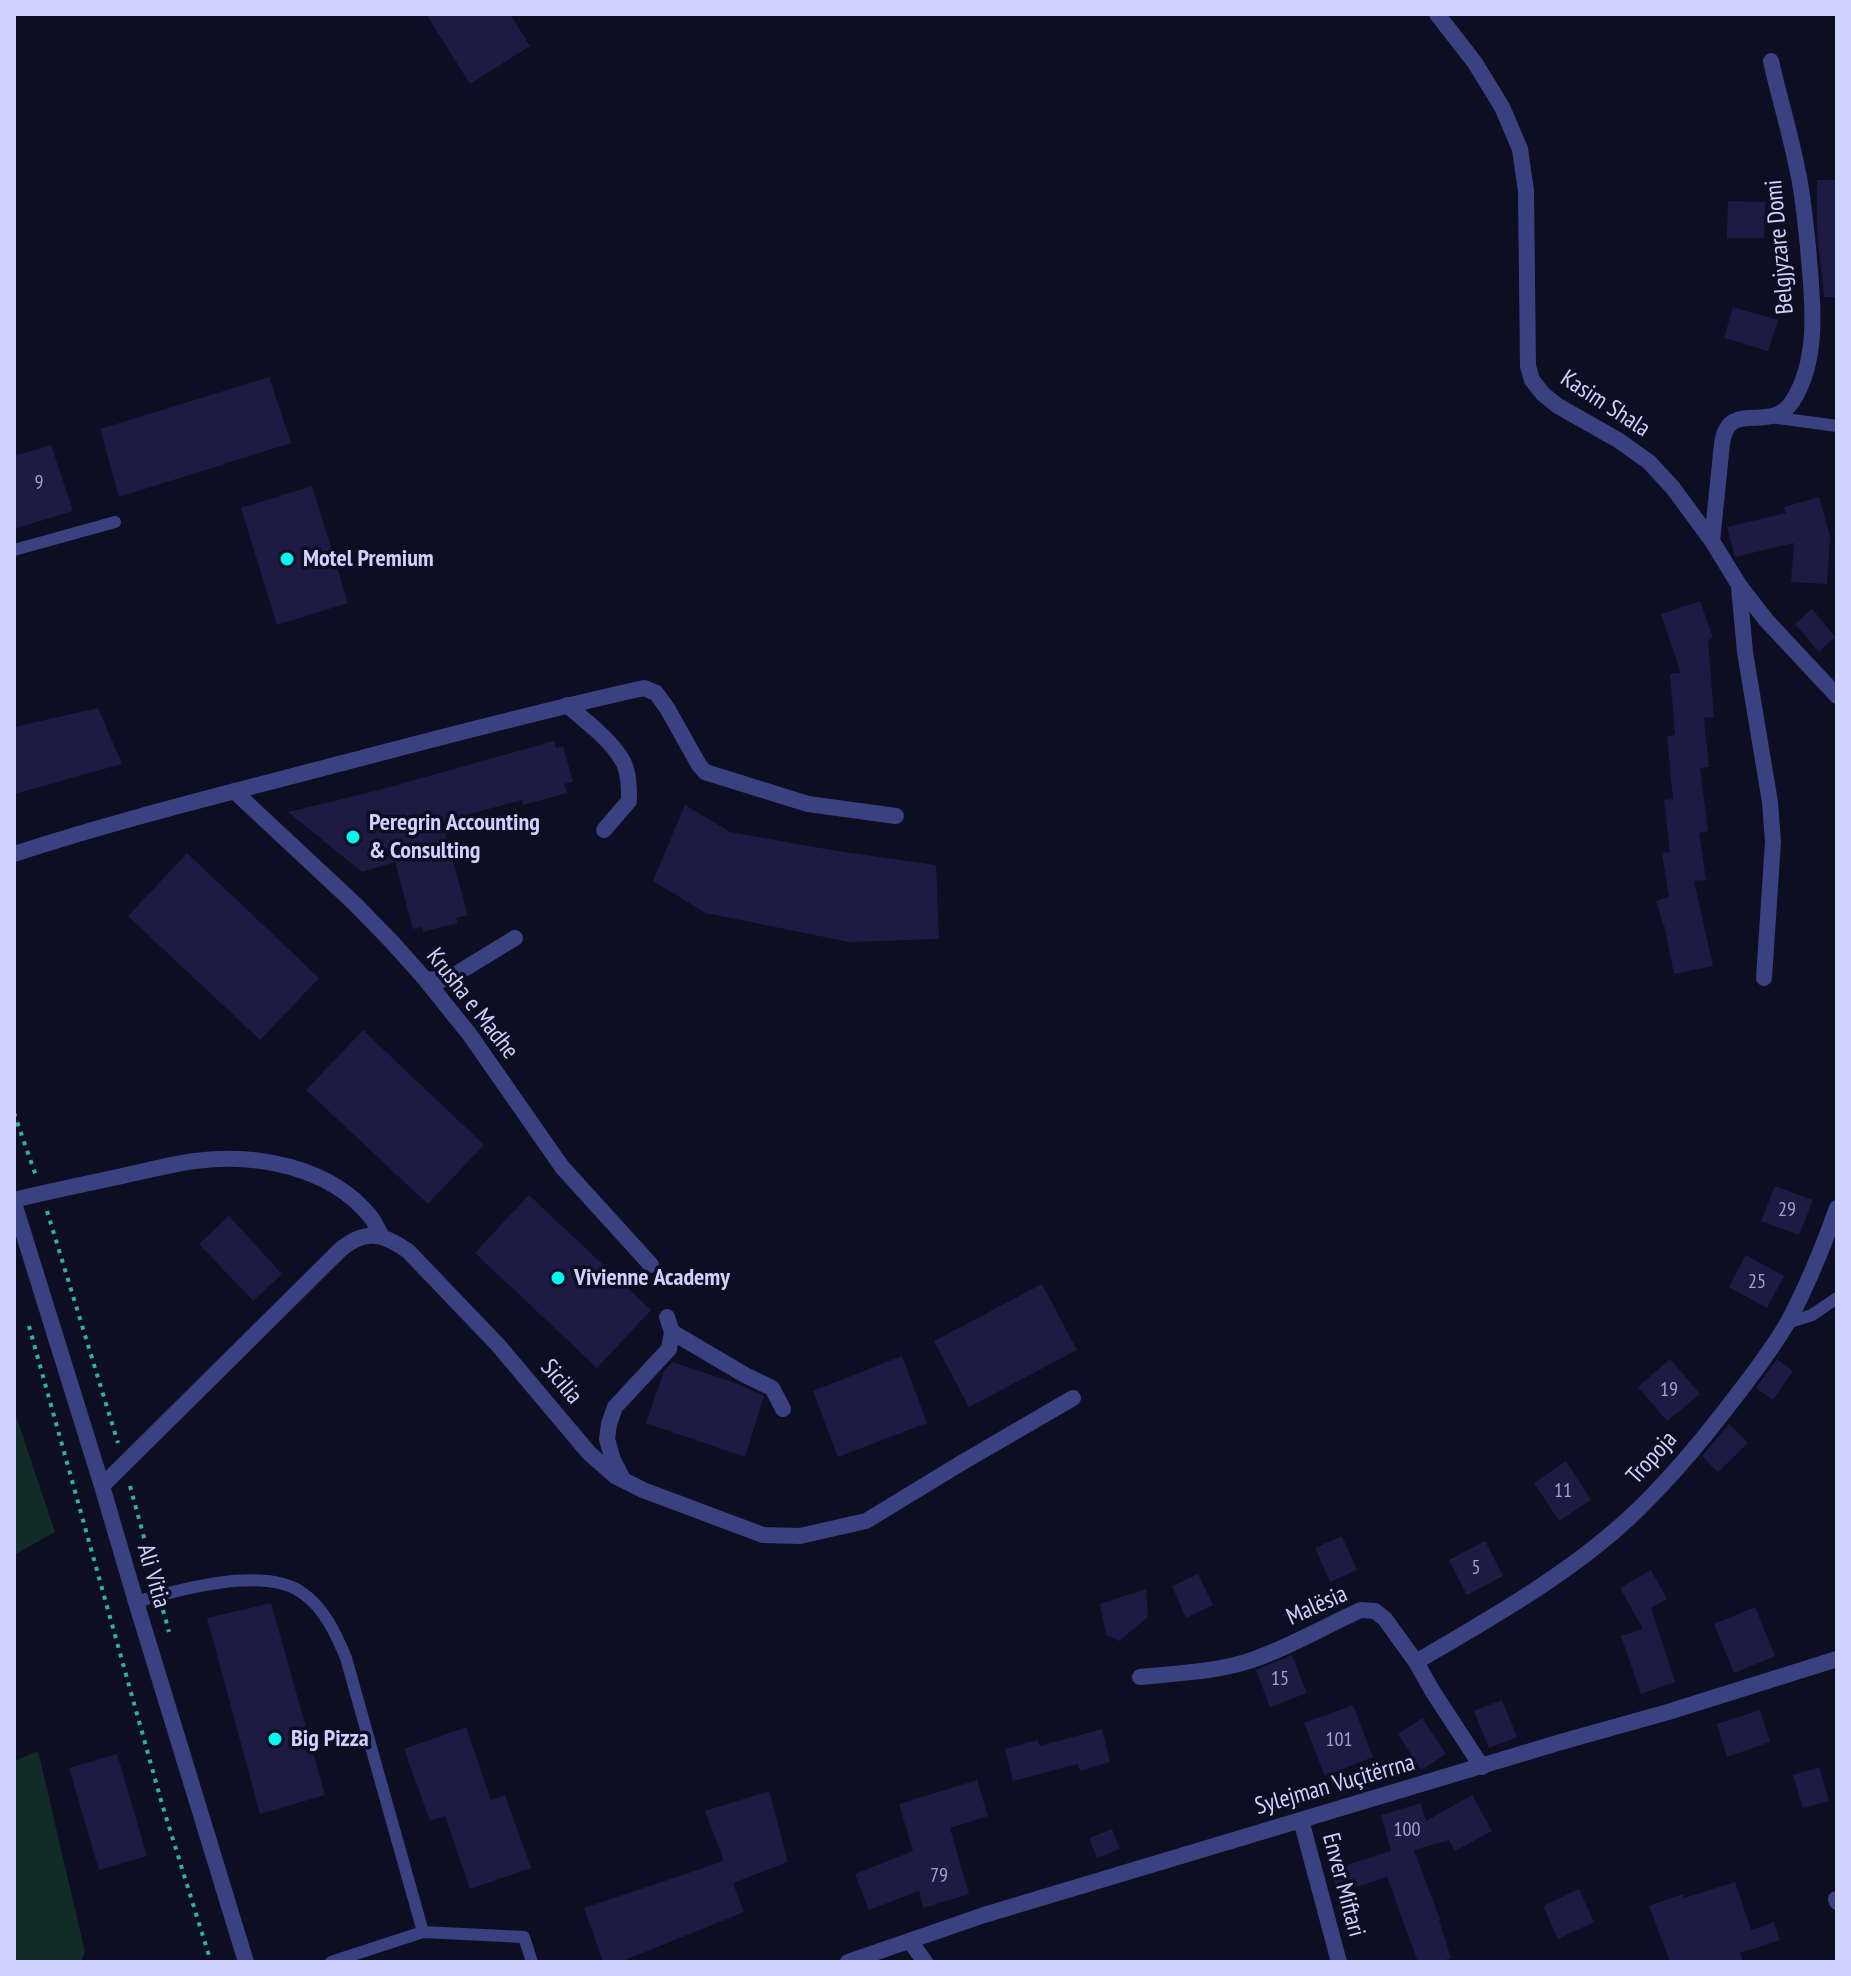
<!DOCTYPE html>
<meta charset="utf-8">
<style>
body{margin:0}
#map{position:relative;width:1851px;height:1976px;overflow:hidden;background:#0e0e22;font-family:"PT Sans Narrow",sans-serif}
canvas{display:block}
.frame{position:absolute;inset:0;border:16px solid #cfd1ff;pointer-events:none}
</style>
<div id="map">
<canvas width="1851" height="1976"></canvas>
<div class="frame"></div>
</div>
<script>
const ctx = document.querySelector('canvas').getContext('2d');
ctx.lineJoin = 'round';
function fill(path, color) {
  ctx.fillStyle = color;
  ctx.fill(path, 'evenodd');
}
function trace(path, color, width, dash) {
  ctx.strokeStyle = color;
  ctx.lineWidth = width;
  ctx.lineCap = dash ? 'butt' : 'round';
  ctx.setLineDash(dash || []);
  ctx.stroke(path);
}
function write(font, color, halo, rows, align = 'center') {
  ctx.font = font + ' "PT Sans Narrow",sans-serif';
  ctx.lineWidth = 7;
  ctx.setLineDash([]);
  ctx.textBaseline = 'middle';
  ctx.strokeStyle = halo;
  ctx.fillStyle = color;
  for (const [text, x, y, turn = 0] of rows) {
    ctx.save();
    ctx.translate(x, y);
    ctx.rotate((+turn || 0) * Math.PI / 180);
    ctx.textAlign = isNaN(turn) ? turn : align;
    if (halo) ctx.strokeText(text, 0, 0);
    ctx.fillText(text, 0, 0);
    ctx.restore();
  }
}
fill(new Path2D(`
 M 14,1410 L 55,1532 L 14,1555 Z
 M 38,1751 L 85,1952 L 81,1962 L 14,1962 L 14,1761 Z`), '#112c27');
fill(new Path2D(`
 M 426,14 L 510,14 L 530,46 L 470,84 Z
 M 1817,180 L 1837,180 L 1837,297 L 1824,297 L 1817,231 Z
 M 1728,201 L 1765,202 L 1764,238 L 1727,238 Z
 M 1733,307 L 1778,320 L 1768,351 L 1724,338 Z
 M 269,377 L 291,443 L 119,497 L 100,429 Z
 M 51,445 L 73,511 L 14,529 L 14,456 Z
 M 312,486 L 348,603 L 277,625 L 241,508 Z
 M 1819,497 L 1830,536 L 1827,584 L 1791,582 L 1794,543 L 1735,557 L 1727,527 L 1786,513 L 1784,507 Z
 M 1700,601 L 1713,638 L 1708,640 L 1714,717 L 1704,718 L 1709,767 L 1700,768 L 1708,831 L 1699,833 L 1706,880 L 1694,881 L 1713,966 L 1674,974 L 1664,924 L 1663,924 L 1656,901 L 1669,897 L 1662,853 L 1670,852 L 1664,800 L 1673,799 L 1667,736 L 1675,735 L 1670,674 L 1681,673 L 1661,614 Z
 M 1812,609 L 1835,637 L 1819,652 L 1795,624 Z
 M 98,708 L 122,764 L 14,794 L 14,727 Z
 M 554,741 L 556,748 L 563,746 L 573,782 L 564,784 L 567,793 L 523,805 L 521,800 L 442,822 L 468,915 L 456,918 L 458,923 L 423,932 L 422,927 L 413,929 L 395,862 L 362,872 L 288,812 L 375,791 Z
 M 685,805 L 730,832 L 837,851 L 936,865 L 939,939 L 849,942 L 706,913 L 653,881 Z
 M 187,853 L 319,978 L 260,1040 L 128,916 Z
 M 363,1030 L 484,1145 L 428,1204 L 306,1090 Z
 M 1775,1186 L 1813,1200 L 1799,1235 L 1761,1221 Z
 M 529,1195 L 651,1310 L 597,1368 L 475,1253 Z
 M 229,1216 L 282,1274 L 253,1301 L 199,1244 Z
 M 1746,1255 L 1784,1276 L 1767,1308 L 1729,1287 Z
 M 1042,1284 L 1077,1350 L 969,1407 L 934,1341 Z
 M 902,1356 L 927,1423 L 838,1457 L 813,1391 Z
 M 1670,1359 L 1700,1394 L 1667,1421 L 1638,1387 Z
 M 1777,1359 L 1793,1371 L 1773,1400 L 1756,1388 Z
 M 672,1362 L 738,1384 L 764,1396 L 745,1457 L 646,1423 L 664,1371 Z
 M 1729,1424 L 1748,1443 L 1718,1472 L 1702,1456 Z
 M 1566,1461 L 1591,1500 L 1559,1521 L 1534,1483 Z
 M 1342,1536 L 1357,1570 L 1330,1582 L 1315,1548 Z
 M 1485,1541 L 1503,1576 L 1467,1595 L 1449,1560 Z
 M 1651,1570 L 1667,1599 L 1651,1608 L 1675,1682 L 1641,1694 L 1621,1636 L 1643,1629 L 1620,1588 Z
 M 1198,1574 L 1213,1605 L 1186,1618 L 1172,1586 Z
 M 1146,1589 L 1148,1617 L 1119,1641 L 1106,1635 L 1100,1604 Z
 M 271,1603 L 325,1795 L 260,1814 L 207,1618 Z
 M 1755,1607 L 1775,1656 L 1734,1673 L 1714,1624 Z
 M 1292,1655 L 1307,1693 L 1270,1707 L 1256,1670 Z
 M 1502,1700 L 1517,1737 L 1489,1748 L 1474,1711 Z
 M 1353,1705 L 1373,1757 L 1325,1776 L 1304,1723 Z
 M 1760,1710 L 1770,1742 L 1727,1757 L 1717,1724 Z
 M 1422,1718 L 1446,1754 L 1421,1770 L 1398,1734 Z
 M 466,1727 L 491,1800 L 505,1795 L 531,1868 L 470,1889 L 445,1816 L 430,1821 L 404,1749 Z
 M 1102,1729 L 1110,1762 L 1080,1771 L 1078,1764 L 1013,1781 L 1005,1749 L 1038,1740 L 1040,1746 Z
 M 117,1754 L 147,1856 L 99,1870 L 69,1768 Z
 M 1819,1767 L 1829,1801 L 1803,1808 L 1793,1775 Z
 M 977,1780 L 988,1816 L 950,1828 L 969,1894 L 923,1908 L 919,1891 L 869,1910 L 855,1874 L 913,1851 L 899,1804 Z
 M 769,1791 L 788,1862 L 733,1883 L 744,1912 L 620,1962 L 603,1962 L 584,1908 L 724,1861 L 705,1811 Z
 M 1472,1795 L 1492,1831 L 1455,1851 L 1449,1840 L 1414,1850 L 1440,1920 L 1439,1920 L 1451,1958 L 1439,1962 L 1418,1962 L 1387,1877 L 1338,1893 L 1331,1870 L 1391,1851 L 1381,1815 L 1421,1803 L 1426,1821 Z
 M 1112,1829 L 1120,1849 L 1097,1858 L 1089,1838 Z
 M 1735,1882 L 1751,1930 L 1774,1922 L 1780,1940 L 1740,1953 L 1743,1962 L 1670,1962 L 1649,1906 L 1683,1894 L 1684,1898 Z
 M 1579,1889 L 1594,1922 L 1558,1939 L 1543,1906 Z`), '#1d1a43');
trace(new Path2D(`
 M 14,1113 L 36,1176
 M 47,1211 L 118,1443
 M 29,1326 L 162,1804 L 211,1962
 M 130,1486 L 155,1578
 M 163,1610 L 169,1632`), '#2fb398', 4, [4, 6]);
trace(new Path2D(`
 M 1771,417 L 1837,426
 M 14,550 L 115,522
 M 1787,1323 L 1812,1315 L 1837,1298
 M 136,1602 C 177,1590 263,1566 301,1592 C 324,1607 336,1634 346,1658 L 423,1932 L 524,1937 L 532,1962
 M 331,1962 L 423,1932`), '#394181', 12);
trace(new Path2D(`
 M 1437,14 L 1475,63 L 1502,107 L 1520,149 L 1526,191 L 1528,366 L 1532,380 L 1543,394 L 1558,406 L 1618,440 L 1649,462 L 1673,488 L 1712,541 L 1739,585 L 1766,620 L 1837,696
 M 1712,541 L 1722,444 C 1728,397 1770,435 1792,402 C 1821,358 1812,296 1808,247 C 1805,220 1803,193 1797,168 C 1790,132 1779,97 1771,61
 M 1739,587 L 1745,652 L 1770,802 L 1773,842 L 1764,978
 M 567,705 C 585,721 608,737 621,758 C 629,770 629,787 629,801 L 604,830
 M 234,791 L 355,904 L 392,942 L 425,979 L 470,1035 L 562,1167 L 651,1265
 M 14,854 C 118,820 225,794 331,766 C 435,739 539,711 644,688 L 656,693 L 667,708 L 699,765 L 705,772 L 808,804 L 896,816
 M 425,979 L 442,980 L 451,977 L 515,938
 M 14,1200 C 50,1191 86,1184 122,1176 C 146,1171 171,1164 195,1161 C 255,1153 329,1166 370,1216 C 375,1222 378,1230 382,1237
 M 14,1203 L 102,1486 L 136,1602 L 246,1962
 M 672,1332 L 745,1375 L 772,1388 L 783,1409
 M 623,1479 L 613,1460 L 607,1439 L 609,1424 L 615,1407 L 669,1349 L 672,1332 L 667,1317
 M 102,1486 L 340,1250 C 365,1229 382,1233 408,1251 L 498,1345 L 589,1453 L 615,1476 L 643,1490 L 763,1535 L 800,1536 L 866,1521 L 963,1462 L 1073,1398
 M 1416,1662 C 1489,1619 1566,1576 1628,1519 C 1667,1483 1701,1442 1733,1400 C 1752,1375 1773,1349 1789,1320 C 1808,1284 1823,1247 1837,1208
 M 1140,1677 C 1178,1673 1217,1672 1252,1660 C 1290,1647 1325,1626 1361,1610 L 1375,1611 L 1385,1619 L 1416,1662 L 1433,1692 L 1482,1767
 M 1301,1820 L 1339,1962
 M 1836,1899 L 1837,1902
 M 910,1941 L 925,1962
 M 848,1962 L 984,1915 L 1561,1742 L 1668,1712 L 1837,1659`), '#394181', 16);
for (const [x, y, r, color] of [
 [287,559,8,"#02f8ee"],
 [353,837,8,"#02f8ee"],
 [558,1278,8,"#02f8ee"],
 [275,1739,8,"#02f8ee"]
]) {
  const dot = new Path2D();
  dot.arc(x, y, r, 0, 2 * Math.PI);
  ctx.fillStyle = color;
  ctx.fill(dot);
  trace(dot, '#0e0e22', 3);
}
write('20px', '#a2a3d0', null, [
 ["9",39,483],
 ["29",1787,1210],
 ["25",1757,1282],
 ["19",1669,1390],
 ["11",1563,1491],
 ["5",1476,1568],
 ["15",1280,1679],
 ["101",1339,1740],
 ["100",1407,1830],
 ["79",939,1876]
]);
write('24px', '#cfd1ff', '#0e0e22', [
 ["Belgjyzare Domi",1780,247,-95],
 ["Kasim Shala",1605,404,33],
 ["Krusha e Madhe",472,1004,52],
 ["Sicilia",561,1382,50],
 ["Tropoja",1652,1458,-48],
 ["Ali Vitia",153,1576,74],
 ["Malësia",1317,1606,-24],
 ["Sylejman Vuçitërrna",1335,1785,-16],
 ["Enver Miftari",1343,1885,75]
]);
write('bold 24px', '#cfd1ff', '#0e0e22', [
 ["Motel Premium",303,559],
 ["Peregrin Accounting",369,823],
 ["& Consulting",369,851],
 ["Vivienne Academy",574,1278],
 ["Big Pizza",291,1739]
], 'left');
</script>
